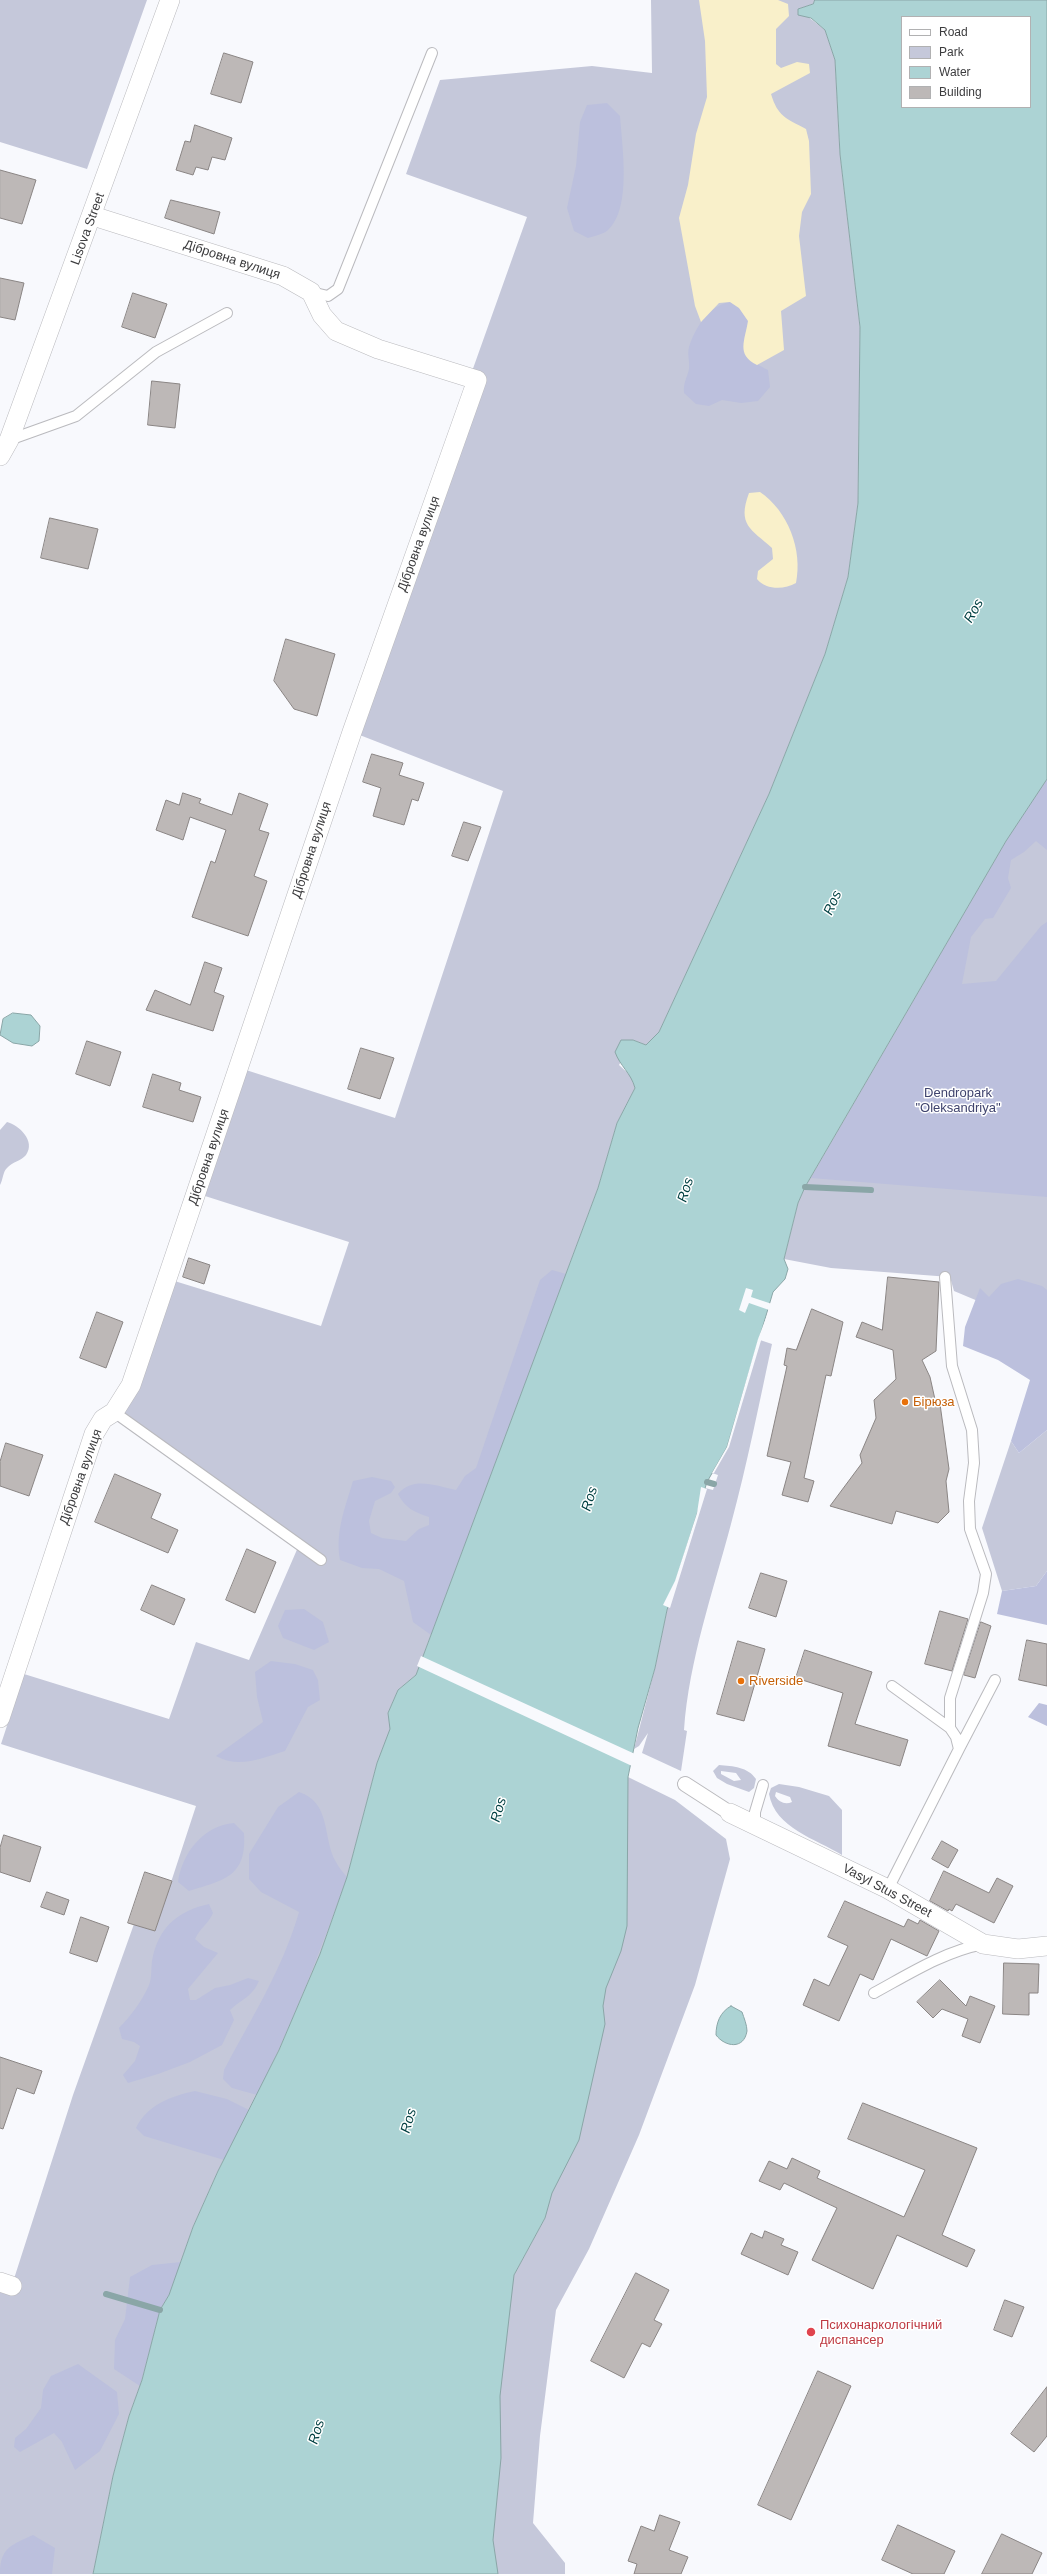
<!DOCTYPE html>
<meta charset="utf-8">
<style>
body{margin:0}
#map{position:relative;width:1047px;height:2574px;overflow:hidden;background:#f8f9fd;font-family:Helvetica,sans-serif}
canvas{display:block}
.legend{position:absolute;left:901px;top:16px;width:130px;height:92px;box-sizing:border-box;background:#fff;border:1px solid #b1b1b2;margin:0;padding:5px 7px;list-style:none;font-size:12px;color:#3c3c3e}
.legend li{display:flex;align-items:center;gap:8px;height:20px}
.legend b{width:20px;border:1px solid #b1b1b2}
</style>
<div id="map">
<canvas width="1047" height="2574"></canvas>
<ul class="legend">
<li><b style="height:5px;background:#fff"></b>Road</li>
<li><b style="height:11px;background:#c5c8da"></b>Park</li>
<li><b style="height:11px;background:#acd3d4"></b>Water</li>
<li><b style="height:11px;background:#bdb8b7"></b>Building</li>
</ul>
</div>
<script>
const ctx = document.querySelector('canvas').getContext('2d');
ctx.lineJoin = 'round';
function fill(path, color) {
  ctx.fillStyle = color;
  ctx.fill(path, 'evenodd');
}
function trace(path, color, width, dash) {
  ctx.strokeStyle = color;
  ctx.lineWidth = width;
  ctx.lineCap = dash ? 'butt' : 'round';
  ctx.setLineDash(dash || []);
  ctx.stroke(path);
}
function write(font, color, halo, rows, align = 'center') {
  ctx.font = font + ' Helvetica,sans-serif';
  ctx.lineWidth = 3;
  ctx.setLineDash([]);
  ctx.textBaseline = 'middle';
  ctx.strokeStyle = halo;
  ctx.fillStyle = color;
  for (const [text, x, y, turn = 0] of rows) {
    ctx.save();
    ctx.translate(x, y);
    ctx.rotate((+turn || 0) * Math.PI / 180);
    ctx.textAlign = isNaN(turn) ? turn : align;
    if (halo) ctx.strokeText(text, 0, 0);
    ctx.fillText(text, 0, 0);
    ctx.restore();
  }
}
fill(new Path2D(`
 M 0,0 L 147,0 L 87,169 L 0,142 Z
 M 651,0 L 815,0 L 813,4 L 798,9 L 825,30 L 835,60 L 840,154 L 860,327 L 858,503 L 848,577 L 825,654 L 769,794 L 659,1032 L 646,1045 L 633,1040 L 619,1065 L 631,1076 L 635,1088 L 617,1123 L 598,1188 L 416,1675 L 398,1690 L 388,1713 L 391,1729 L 377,1763 L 347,1877 L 320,1954 L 279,2050 L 218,2171 L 193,2227 L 169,2295 L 160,2310 L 142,2380 L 129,2416 L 113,2476 L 93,2574 L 0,2574 L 0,2282 L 12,2285 L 73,2095 L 134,1924 L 155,1931 L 196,1806 L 1,1744 L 24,1674 L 169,1719 L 196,1642 L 249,1660 L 299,1545 L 114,1412 L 168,1279 L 321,1326 L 349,1242 L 205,1196 L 246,1070 L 395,1118 L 503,791 L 352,732 L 470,377 L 527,217 L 406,174 L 440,80 L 592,66 L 652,73 Z
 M 1047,779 L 1047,1305 L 985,1304 L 954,1291 L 950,1277 L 831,1268 L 784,1259 L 798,1203 L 805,1187 L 1006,841 Z
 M 7,1122 C 19,1125 36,1141 26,1155 C 21,1161 12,1162 7,1168 C 3,1171 3,1180 0,1185 L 0,1130 Z
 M 760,1340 L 772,1344 C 759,1404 747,1465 731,1524 C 713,1592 689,1660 684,1730 L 687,1731 L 681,1771 L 642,1753 L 648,1733 L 639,1746 L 634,1749 L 655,1668 L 667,1610 L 705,1488 L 713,1490 L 718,1475 L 712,1473 L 727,1447 Z
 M 1047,1430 L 1047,1571 L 1036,1586 L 1002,1591 L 982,1528 L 1011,1441 L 1019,1453 Z
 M 719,1765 C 733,1766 748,1767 756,1779 L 754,1788 L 749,1792 L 727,1784 L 717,1778 L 713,1771 ZM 721,1771 L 736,1773 L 741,1780 L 734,1781 L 721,1774 Z
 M 628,1777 L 675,1800 L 726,1839 L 730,1859 L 695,1985 L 639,2135 L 589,2249 L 556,2310 L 540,2436 L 533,2523 L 565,2563 L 565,2574 L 497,2574 L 448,2511 L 514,2275 L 545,2218 Z
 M 779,1784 L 799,1787 L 829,1796 L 842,1810 L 842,1855 C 816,1839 775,1828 769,1794 L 771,1788 ZM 776,1792 L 790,1797 L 792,1802 C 785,1805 779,1802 775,1796 Z`), '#c5c8da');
fill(new Path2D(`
 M 607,103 L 620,116 C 622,146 632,208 608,230 C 604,234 594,236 588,238 L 574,231 L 567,208 L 576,166 L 580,122 L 587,105 Z
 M 730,302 L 739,308 L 748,321 C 742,355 736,353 768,370 L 770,387 L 758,401 L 741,403 L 722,400 L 709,406 L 696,404 L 684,393 C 683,383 687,378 689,369 C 690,362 687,354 689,347 C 695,328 709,305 730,302 Z
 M 1047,779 L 1047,850 L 1036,841 L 1024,852 L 1011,860 L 1008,878 L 1011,888 L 993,918 L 985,919 L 971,937 L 962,984 L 996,981 L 1041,926 L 1047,922 L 1047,1197 L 811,1178 L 1006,841 Z
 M 552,1270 L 566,1274 L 431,1635 L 413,1622 L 404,1581 L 379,1569 L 362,1568 L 340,1560 C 335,1532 345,1508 353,1481 L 372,1477 L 391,1481 L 395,1487 L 391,1493 L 375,1501 L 369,1521 L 371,1533 L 382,1538 L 406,1541 L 419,1529 L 429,1525 L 429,1517 C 414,1512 405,1508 398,1494 C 413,1476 436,1486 456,1490 L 465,1476 L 476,1468 L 540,1280 Z
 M 1018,1279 L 1042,1286 L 1047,1290 L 1047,1430 L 1019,1453 L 1011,1441 L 1030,1380 L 998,1360 L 963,1346 L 965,1327 L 980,1288 L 989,1297 L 1001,1284 Z
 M 1047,1571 L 1047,1625 L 997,1614 L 1002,1591 L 1036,1586 Z
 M 304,1609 L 323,1622 L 329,1642 L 314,1650 L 283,1638 L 278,1626 L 285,1610 Z
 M 271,1661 L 295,1664 L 313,1670 L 318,1680 L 320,1700 L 308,1707 L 285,1751 C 262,1758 239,1769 216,1756 L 263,1722 L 257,1697 L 255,1672 Z
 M 1039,1703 L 1047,1705 L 1047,1726 L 1028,1717 Z
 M 299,1792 C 332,1803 322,1838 336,1862 C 339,1868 343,1872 347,1877 C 320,1952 292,2025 257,2095 L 232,2088 L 223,2079 L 224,2070 C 251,2019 283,1968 299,1912 L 261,1892 L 249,1879 L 249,1854 L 278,1807 Z
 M 234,1823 L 244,1833 C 247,1877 224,1880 189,1891 L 178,1882 C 182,1853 204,1825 234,1823 Z
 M 209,1904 L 213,1913 C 209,1923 200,1928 195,1939 L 204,1947 L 218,1953 L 188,1989 L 190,2000 L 196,2000 L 215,1988 L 230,1985 L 248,1978 L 259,1981 C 251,1998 243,1998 230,2010 L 234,2020 L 222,2045 L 190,2062 L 158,2074 L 128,2083 L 123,2075 L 135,2061 L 140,2046 L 134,2042 L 122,2039 L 119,2028 C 131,2016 142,2001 149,1985 C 152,1978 151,1968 152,1961 C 158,1928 177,1911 209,1904 Z
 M 195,2091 L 227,2099 L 249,2110 L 224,2160 L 144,2136 L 136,2128 C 147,2105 171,2096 195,2091 Z
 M 181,2262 L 169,2295 L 160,2310 L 140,2386 L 114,2369 L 115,2340 L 125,2319 L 130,2277 L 152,2265 Z
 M 78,2364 L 117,2392 L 119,2414 L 100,2451 L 75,2470 L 62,2442 L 54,2433 L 20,2452 L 14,2447 L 15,2438 L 26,2429 L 41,2408 L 43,2390 L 51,2376 Z
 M 33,2535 L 55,2548 L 52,2574 L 0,2574 C 0,2548 11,2545 33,2535 Z`), '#bcc0dd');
fill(new Path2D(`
 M 699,0 L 778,0 L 788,4 L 789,16 L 776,29 L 776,64 L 781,68 L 797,62 L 809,64 L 810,73 L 771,94 C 778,117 786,118 806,129 L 809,141 L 811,194 L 802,212 L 799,236 L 806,296 L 781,311 L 784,350 L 757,365 C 736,355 745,340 748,321 L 739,308 L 730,302 L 719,303 L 701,322 L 695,306 L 679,218 L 688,185 L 696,134 L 707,97 L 705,41 Z
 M 760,492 C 788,511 803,550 796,583 C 784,590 766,590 757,579 L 758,571 L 773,559 L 772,548 C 751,529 737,525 749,493 Z`), '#f9f0ca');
const water = new Path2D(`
 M 815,0 L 1047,0 L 1047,779 L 1006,841 L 805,1187 L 798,1203 L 784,1259 L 788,1269 L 785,1279 L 773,1292 L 727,1447 L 707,1482 L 667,1610 L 655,1668 L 638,1728 L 628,1777 L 627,1926 L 621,1951 L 606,1988 L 603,2006 L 605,2024 L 579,2140 L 552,2193 L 545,2218 L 514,2275 L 500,2396 L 501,2458 L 493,2540 L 498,2574 L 93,2574 L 113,2476 L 129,2416 L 142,2380 L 160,2310 L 169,2295 L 193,2227 L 218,2171 L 279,2050 L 320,1954 L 347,1877 L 377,1763 L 390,1729 L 388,1713 L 398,1690 L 416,1675 L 598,1188 L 617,1123 L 635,1088 C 631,1073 620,1066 615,1052 L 621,1040 L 633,1040 L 646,1045 L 659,1032 L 769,794 L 825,654 L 848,577 L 858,503 L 860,327 L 840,154 L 835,60 L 825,30 L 811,18 L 798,15 L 798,9 L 813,4 ZM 902,17 L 1030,17 L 1030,107 L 902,107 Z
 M 13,1013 L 31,1015 L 40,1026 L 39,1041 L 32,1046 L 13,1043 L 0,1035 L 3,1019 Z
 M 731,2006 L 742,2012 C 744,2018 747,2025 747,2031 C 744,2050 725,2047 716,2035 C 716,2023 720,2012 731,2006 Z`);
fill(water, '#acd3d4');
trace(water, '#8aa6a7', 1);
fill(new Path2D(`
 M 746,1288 L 753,1290 L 751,1297 L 772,1304 L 729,1447 L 714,1473 L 712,1473 L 727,1447 L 758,1339 L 769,1310 L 749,1303 L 745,1313 L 739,1310 Z
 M 701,1487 L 707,1489 L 670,1608 L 663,1605 L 675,1581 L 697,1513 Z
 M 421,1656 L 635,1754 L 632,1766 L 417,1666 Z`), '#f8f9fd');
trace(new Path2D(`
 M 805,1187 L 871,1190
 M 707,1482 L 714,1484
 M 106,2294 L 160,2310`), '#8aa6a7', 6);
const building = new Path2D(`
 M 224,53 L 253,62 L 241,103 L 211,94 Z
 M 195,125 L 232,138 L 225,160 L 212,157 L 208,170 L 196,167 L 193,175 L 176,170 L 185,141 L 190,142 Z
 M 0,170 L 36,180 L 22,224 L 0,218 Z
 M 171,200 L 220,212 L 214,234 L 165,218 Z
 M 0,278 L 24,283 L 15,320 L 0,317 Z
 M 133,293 L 167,304 L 155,338 L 122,327 Z
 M 152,381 L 180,384 L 175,428 L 148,425 Z
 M 50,518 L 98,529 L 88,569 L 41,558 Z
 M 286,639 L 335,654 L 317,716 L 294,709 L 274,681 Z
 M 372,754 L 403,763 L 399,775 L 424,783 L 418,801 L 412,799 L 404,825 L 373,816 L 381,788 L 363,782 Z
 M 183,793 L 201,799 L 199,803 L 232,815 L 239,793 L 268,804 L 259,830 L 269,833 L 254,876 L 267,881 L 248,936 L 192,917 L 211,861 L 215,863 L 226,830 L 190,817 L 183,840 L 156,830 L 166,800 L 179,805 Z
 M 464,822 L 481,827 L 468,861 L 452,856 Z
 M 205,962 L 222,968 L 214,992 L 224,996 L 213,1031 L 146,1010 L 155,990 L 190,1005 Z
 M 87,1041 L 121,1052 L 110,1086 L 76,1074 Z
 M 361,1048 L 394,1058 L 380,1099 L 348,1089 Z
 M 153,1074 L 181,1083 L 179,1090 L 201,1097 L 193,1122 L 143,1107 Z
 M 189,1258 L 210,1265 L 204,1284 L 183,1277 Z
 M 888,1277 L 939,1282 L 936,1351 L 922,1360 L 930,1377 L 936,1404 L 940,1404 L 949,1469 L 946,1481 L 949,1512 L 938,1523 L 896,1511 L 892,1524 L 830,1506 L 862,1463 L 860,1455 L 876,1418 L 874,1400 L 896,1379 L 893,1350 L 856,1337 L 862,1322 L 882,1330 Z
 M 812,1309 L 843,1322 L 831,1376 L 826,1375 L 804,1478 L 814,1481 L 808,1502 L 782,1495 L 791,1462 L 767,1456 L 787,1366 L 784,1365 L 787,1348 L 796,1350 Z
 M 97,1312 L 123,1322 L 106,1368 L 80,1358 Z
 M 6,1443 L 43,1455 L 29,1496 L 0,1486 L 0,1462 Z
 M 115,1474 L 161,1494 L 151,1518 L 178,1530 L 168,1553 L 95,1522 Z
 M 247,1549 L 276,1562 L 255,1613 L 226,1600 Z
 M 761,1573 L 787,1581 L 776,1617 L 749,1608 Z
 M 152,1585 L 185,1599 L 174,1625 L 141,1610 Z
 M 940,1611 L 968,1619 L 952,1671 L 925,1664 Z
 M 981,1622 L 991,1626 L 975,1678 L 964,1675 Z
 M 1027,1640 L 1047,1644 L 1047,1686 L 1019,1680 Z
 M 738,1641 L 765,1649 L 744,1721 L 717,1714 Z
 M 805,1650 L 872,1672 L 855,1724 L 908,1740 L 900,1766 L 828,1746 L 843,1693 L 796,1678 Z
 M 4,1835 L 41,1847 L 30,1882 L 0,1872 L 0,1848 Z
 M 942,1841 L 958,1850 L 948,1868 L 932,1859 Z
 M 944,1871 L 989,1893 L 997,1878 L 1013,1886 L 994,1923 L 956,1904 L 952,1911 L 949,1909 L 948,1911 L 930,1901 Z
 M 145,1872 L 172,1881 L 155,1931 L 128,1923 Z
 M 47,1892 L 69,1900 L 64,1915 L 41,1907 Z
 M 845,1901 L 904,1927 L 908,1919 L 918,1924 L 920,1920 L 939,1931 L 927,1956 L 891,1939 L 873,1980 L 860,1974 L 839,2021 L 803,2005 L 814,1979 L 829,1986 L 848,1946 L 828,1937 Z
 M 81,1917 L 109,1927 L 97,1962 L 70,1953 Z
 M 1004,1963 L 1039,1964 L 1038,1993 L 1029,1993 L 1029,2015 L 1003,2014 Z
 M 940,1980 L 966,2006 L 970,1996 L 995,2006 L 980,2043 L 962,2036 L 968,2019 L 942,2009 L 933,2018 L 917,2002 Z
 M 0,2057 L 42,2071 L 34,2094 L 17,2088 L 3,2129 L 0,2128 Z
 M 863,2103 L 977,2148 L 942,2235 L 975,2250 L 967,2267 L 897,2235 L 873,2289 L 812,2260 L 837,2208 L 784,2183 L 780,2190 L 759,2181 L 769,2161 L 787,2169 L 792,2158 L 820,2171 L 817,2178 L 904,2217 L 925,2170 L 848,2139 Z
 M 765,2231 L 784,2239 L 781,2245 L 798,2252 L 788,2275 L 741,2254 L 751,2233 L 762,2238 Z
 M 636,2273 L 669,2290 L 654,2320 L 662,2324 L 650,2347 L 642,2343 L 624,2378 L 591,2361 Z
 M 1005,2300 L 1024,2307 L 1012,2337 L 994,2330 Z
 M 818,2371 L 851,2386 L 791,2520 L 758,2505 Z
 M 1047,2387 L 1047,2436 L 1034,2452 L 1011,2434 Z
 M 660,2515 L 680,2522 L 669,2550 L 688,2557 L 681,2574 L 634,2574 L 637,2564 L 628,2561 L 641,2526 L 654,2531 Z
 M 898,2525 L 955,2551 L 944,2574 L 913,2574 L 882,2560 Z
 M 1002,2534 L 1042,2553 L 1032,2574 L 982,2574 Z`);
fill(building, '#bdb8b7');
trace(building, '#8a8584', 1);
const service = new Path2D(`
 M 311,292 L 328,296 L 338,289 L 432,53
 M 9,440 L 76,416 L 156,352 L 227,313
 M 114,1412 L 321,1560
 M 892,1686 L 950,1728
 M 959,1749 L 995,1680
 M 755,1824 L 755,1812 L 763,1785
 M 888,1889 L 959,1749 L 956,1737 L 950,1728 L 950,1698 L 983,1593 L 986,1574 L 970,1529 L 969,1501 L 974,1463 L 972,1430 L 952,1366 L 945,1277
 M 874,1993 C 909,1974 943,1952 983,1944`);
const pedestrian = new Path2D(`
 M 685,1784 L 730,1813`);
const minor = new Path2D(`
 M 0,456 L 9,440 L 170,0
 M 0,1718 L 94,1434 L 103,1419 L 114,1412 L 131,1385 L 352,732 L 477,380 L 378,349 L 336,331 L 322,315 L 311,292 L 283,276 L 93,216
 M 730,1813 L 888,1889 L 983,1944 L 1018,1949 L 1047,1946
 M 0,2282 L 12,2286`);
trace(service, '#bababe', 12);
trace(pedestrian, '#bababe', 16);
trace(minor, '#bababe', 20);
trace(service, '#fff', 10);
trace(pedestrian, '#fff', 14);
trace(minor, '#fff', 19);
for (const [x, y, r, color] of [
 [905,1402,4,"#e8710a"],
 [741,1681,4,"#e8710a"],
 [811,2332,5,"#e0444e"]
]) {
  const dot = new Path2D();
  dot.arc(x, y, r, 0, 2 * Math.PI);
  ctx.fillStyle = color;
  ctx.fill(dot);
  trace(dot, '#fff', 1.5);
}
write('13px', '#3c3c3e', '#fff', [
 ["Lisova Street",88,229,-70],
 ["Дібровна вулиця",232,260,18],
 ["Дібровна вулиця",419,544,-70],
 ["Дібровна вулиця",312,850,-72],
 ["Дібровна вулиця",209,1157,-71],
 ["Дібровна вулиця",81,1477,-70],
 ["Vasyl Stus Street",887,1891,28]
]);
write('13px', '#3f436d', '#fff', [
 ["Dendropark",958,1093],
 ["\"Oleksandriya\"",958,1108]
]);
write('13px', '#c56008', '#fff', [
 ["Бірюза",913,1402],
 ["Riverside",749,1681]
], 'left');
write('13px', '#be3a42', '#fff', [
 ["Психонаркологічний",820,2325],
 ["диспансер",820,2340]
], 'left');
write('italic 14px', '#034143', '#fff', [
 ["Ros",974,611,-60],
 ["Ros",833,903,-66],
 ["Ros",686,1190,-73],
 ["Ros",590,1499,-73],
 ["Ros",499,1810,-74],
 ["Ros",409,2121,-74],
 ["Ros",317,2432,-73]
]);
</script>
